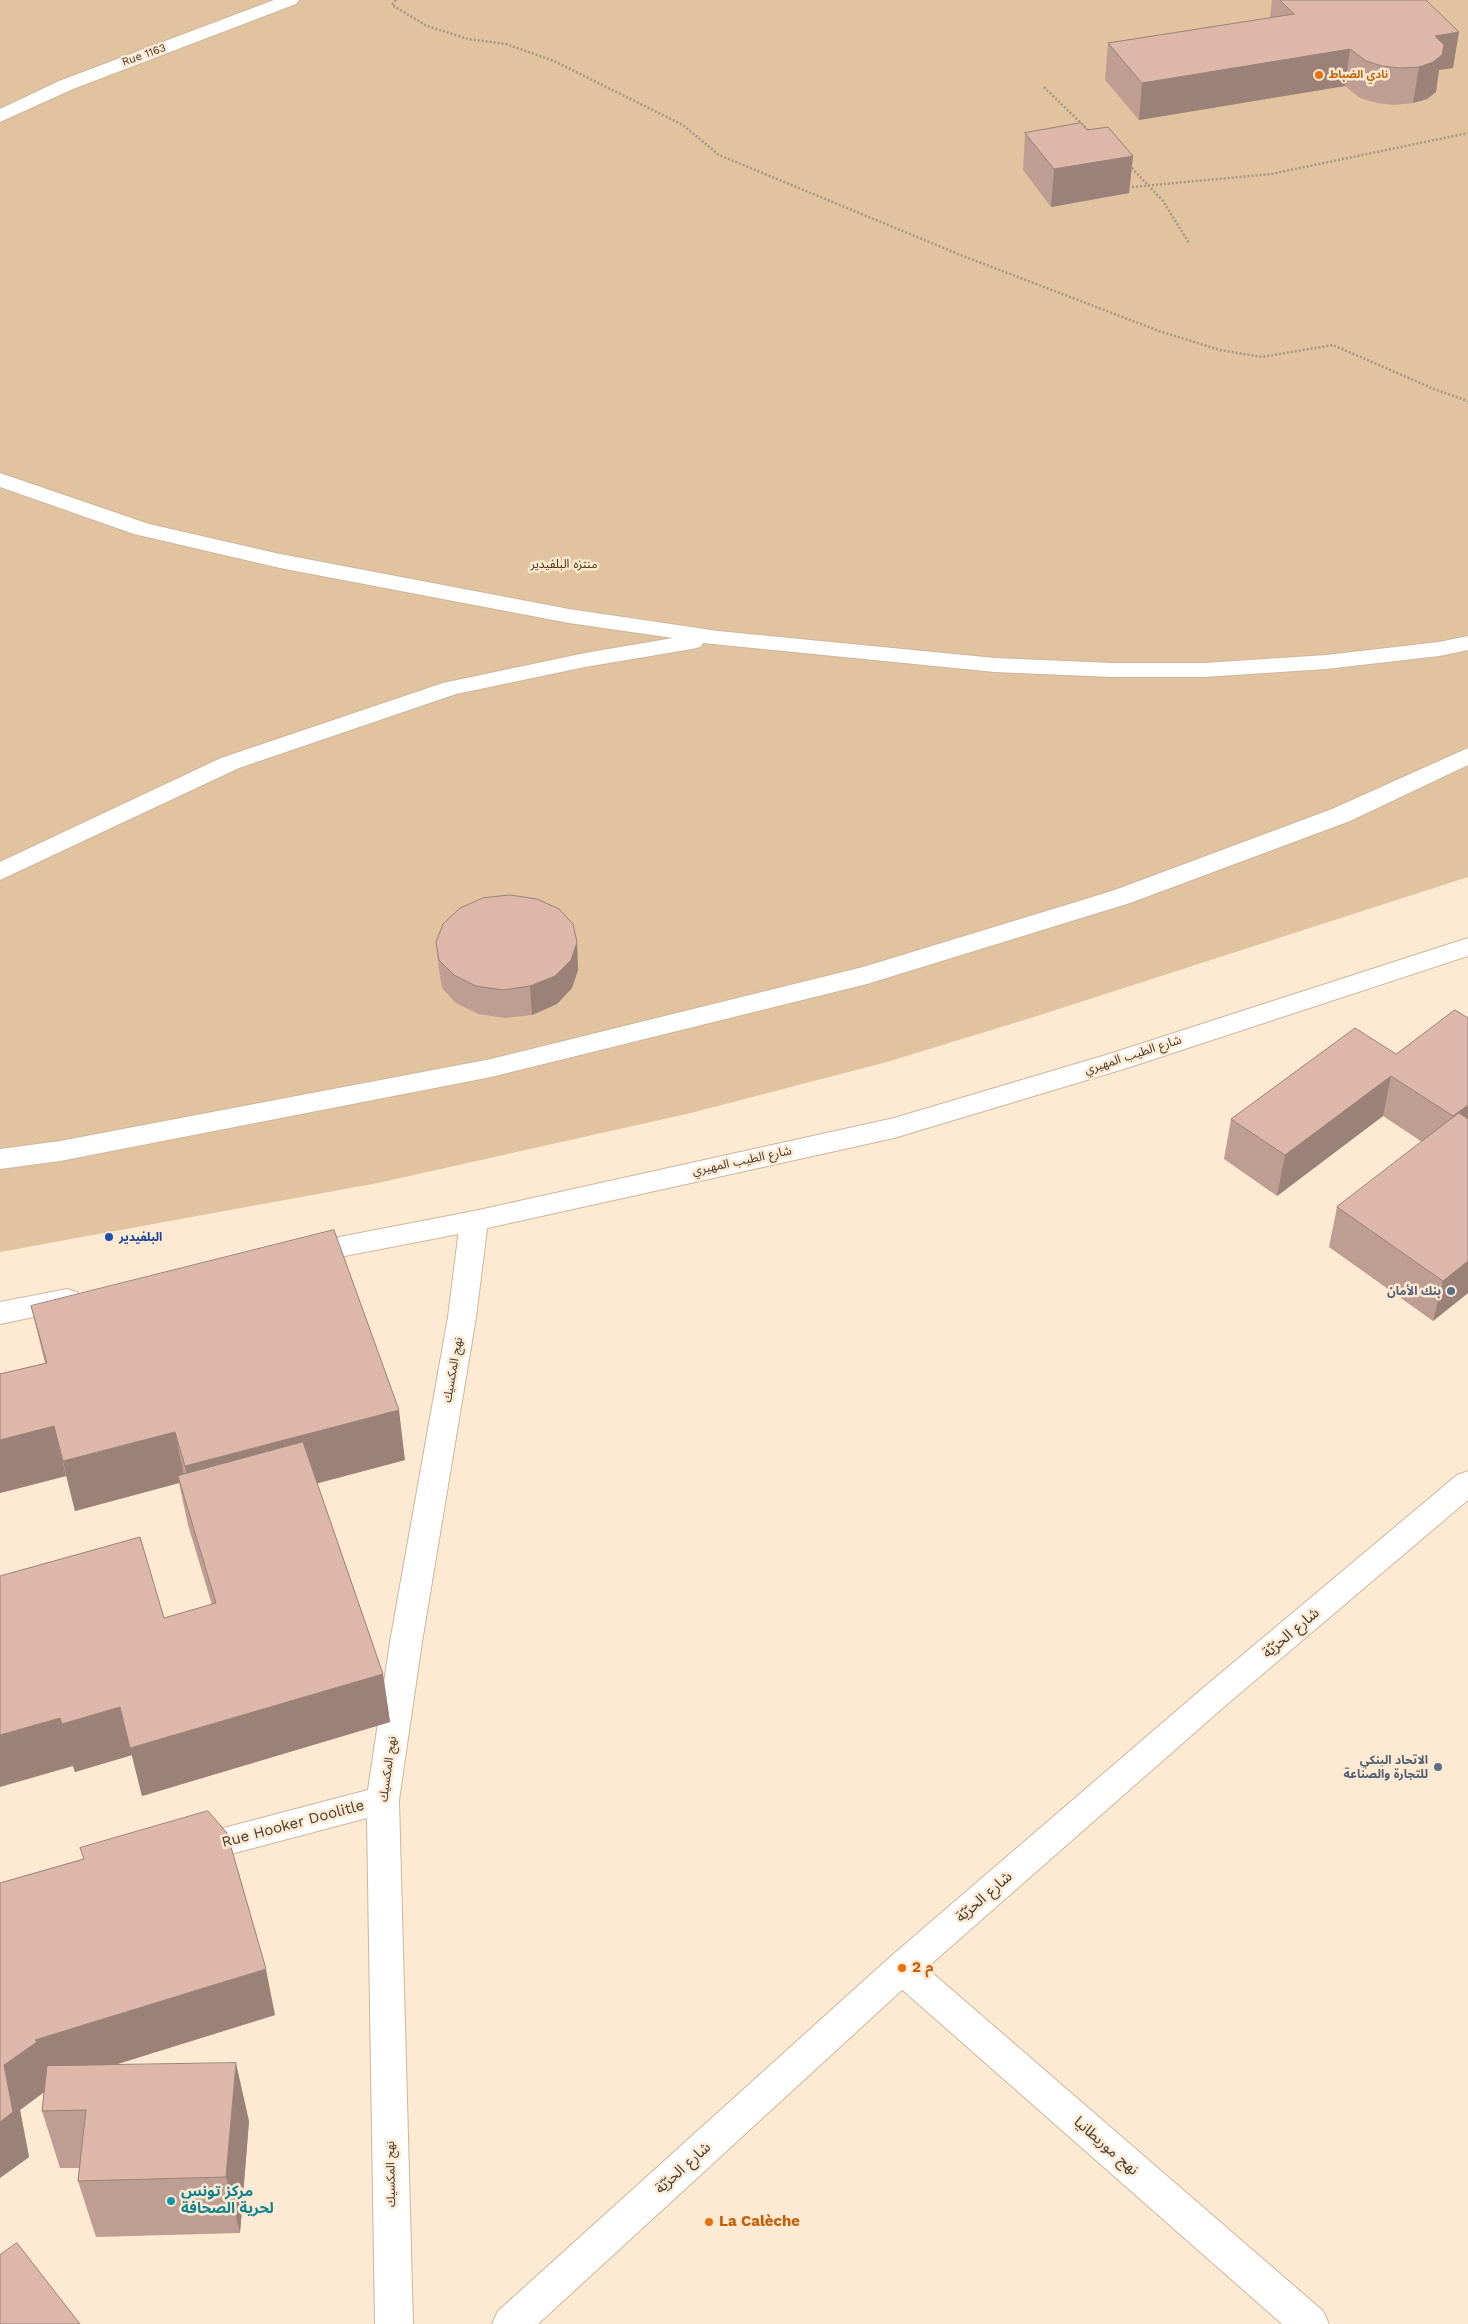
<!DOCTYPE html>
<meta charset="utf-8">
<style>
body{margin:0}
canvas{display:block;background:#feead3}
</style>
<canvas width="1468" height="2324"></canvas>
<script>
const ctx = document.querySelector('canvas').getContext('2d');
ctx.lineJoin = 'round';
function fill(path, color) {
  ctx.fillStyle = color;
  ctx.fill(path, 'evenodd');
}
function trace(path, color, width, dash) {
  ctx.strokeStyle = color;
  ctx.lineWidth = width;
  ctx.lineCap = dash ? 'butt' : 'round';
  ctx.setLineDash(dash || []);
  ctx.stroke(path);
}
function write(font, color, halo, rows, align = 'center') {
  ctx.font = font + ' "Work Sans","Noto Sans Arabic",sans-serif';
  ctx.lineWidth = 5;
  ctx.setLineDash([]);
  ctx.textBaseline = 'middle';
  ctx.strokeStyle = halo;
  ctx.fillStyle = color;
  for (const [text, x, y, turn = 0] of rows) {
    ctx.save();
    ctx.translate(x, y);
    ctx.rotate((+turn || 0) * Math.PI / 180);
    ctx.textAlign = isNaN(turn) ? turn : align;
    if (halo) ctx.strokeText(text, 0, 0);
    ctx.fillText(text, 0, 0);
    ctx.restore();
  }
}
fill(new Path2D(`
 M 0,0 L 1468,0 L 1468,877 L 1034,1017 L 887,1062 L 691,1113 L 378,1183 L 0,1252 Z`), '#e2c39f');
const minor = new Path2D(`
 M 274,0 L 299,0 L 296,4 L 73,89 L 0,122 L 0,109 L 59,81 Z
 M 0,473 L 149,524 L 280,554 L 569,609 L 718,631 L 995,658 L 1112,663 L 1204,663 L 1326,655 L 1439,642 L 1468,636 L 1468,650 L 1439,656 L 1326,669 L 1204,677 L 1112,677 L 995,672 L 703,643 L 700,647 L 692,649 L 585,667 L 456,694 L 239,768 L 0,880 L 0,862 L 221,758 L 443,683 L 585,653 L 673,638 L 569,623 L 280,568 L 134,534 L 0,487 Z
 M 1468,748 L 1468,765 L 1350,821 L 1130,903 L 867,984 L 491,1077 L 60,1161 L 0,1169 L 0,1149 L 60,1141 L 491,1059 L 863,967 L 1112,891 L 1332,809 Z
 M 474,1211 L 484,1214 L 488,1221 L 476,1317 L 422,1642 L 399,1800 L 413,2324 L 375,2324 L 367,1818 L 193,1864 L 181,1860 L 176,1850 L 181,1840 L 193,1836 L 368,1790 L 390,1642 L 448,1317 L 460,1221 L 464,1214 Z
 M 902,1953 L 914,1957 L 1323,2311 L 1329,2324 L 1282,2324 L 890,1979 L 885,1968 L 890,1957 Z`);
const secondary = new Path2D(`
 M 1468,938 L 1468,956 L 1127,1068 L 894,1138 L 474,1231 L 303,1264 L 293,1261 L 289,1254 L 293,1247 L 303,1244 L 474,1211 L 894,1118 L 1109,1054 Z
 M 67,1289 L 77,1292 L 81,1300 L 77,1308 L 0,1324 L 0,1302 Z
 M 1468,1471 L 1468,1500 L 1225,1706 L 914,1979 L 538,2324 L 492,2324 L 498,2311 L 890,1957 L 1203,1688 L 1457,1475 Z`);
trace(minor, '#ceb69a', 2);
trace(secondary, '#ceb69a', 2);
trace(new Path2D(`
 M 396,0 L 392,5 L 427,26 L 468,39 L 506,44 L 554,61 L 683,125 L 719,155 L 963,256 L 1159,331 L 1220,350 L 1262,357 L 1333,345 L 1434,389 L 1468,401
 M 1044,87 L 1090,132
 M 1129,165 L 1163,201 L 1189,243
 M 1132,187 L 1271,174 L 1468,133`), '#a69785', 2.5, [2, 2]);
fill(minor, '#fff');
fill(secondary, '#fff');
fill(new Path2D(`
 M 1272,0 L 1426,0 L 1453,68 L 1439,70 L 1436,92 L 1427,99 L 1413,103 L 1395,105 L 1377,103 L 1360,98 L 1345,86 L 1139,120 L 1105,80 L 1108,43 L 1270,18 Z
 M 1087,130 L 1133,156 L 1129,193 L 1051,207 L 1023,170 L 1025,133 Z
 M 436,942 L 577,942 L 578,970 L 572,988 L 557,1004 L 532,1015 L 505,1018 L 478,1014 L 456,1003 L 442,988 L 439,970 Z
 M 1455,1010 L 1468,1293 L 1433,1321 L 1329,1247 L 1337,1207 L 1422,1142 L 1383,1116 L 1277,1196 L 1224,1159 L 1231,1119 L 1396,1054 Z
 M 31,1306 L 405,1460 L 317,1483 L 383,1674 L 390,1722 L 142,1796 L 132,1755 L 75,1772 L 73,1766 L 164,1618 L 212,1605 L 188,1525 L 179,1483 L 75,1511 L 66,1476 L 0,1493 L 0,1374 L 45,1363 Z
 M 83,1859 L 275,2015 L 114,2065 L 249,2121 L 240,2233 L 96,2237 L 78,2181 L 79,2168 L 60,2168 L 42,2111 L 44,2092 L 20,2110 L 29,2157 L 0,2178 L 0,1883 Z`), '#be9e92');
fill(new Path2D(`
 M 1459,32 L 1453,68 L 1439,70 L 1436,92 L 1427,99 L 1413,103 L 1419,67 L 1435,36 Z
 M 1350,49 L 1345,86 L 1139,120 L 1142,83 Z
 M 1133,156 L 1129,193 L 1051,207 L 1054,169 Z
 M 577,942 L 578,970 L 572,988 L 557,1004 L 532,1015 L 530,986 Z
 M 1391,1076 L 1383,1116 L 1277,1196 L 1285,1155 Z
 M 1468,1105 L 1468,1138 L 1444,1156 L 1453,1116 Z
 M 1468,1261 L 1468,1293 L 1433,1321 L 1443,1281 Z
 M 399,1410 L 405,1460 L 195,1516 L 185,1466 Z
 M 54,1426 L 66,1476 L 0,1493 L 0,1440 Z
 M 175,1432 L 185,1481 L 178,1476 L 179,1483 L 75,1511 L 63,1461 Z
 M 383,1674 L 390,1722 L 142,1796 L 130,1748 Z
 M 120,1707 L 132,1755 L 75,1772 L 73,1766 L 0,1787 L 0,1735 L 60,1718 Z
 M 266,1969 L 275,2015 L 50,2085 L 51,2087 L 20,2110 L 29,2157 L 0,2178 L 0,2122 L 4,2065 L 35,2040 Z
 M 236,2063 L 249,2121 L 240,2233 L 226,2177 Z`), '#9b8177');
const building = new Path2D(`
 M 1280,0 L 1426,0 L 1459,32 L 1435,36 L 1444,45 L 1442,55 L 1433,62 L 1419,67 L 1400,68 L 1382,66 L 1366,61 L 1350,49 L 1142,83 L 1108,43 L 1294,14 Z
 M 1081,123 L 1087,130 L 1108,127 L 1133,156 L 1054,169 L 1025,133 Z
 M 510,895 L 537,899 L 559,909 L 573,924 L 577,942 L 571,960 L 555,976 L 530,986 L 503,990 L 476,986 L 454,975 L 439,960 L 436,942 L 443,924 L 460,908 L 483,898 Z
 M 1455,1010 L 1468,1018 L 1468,1105 L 1453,1116 L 1391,1076 L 1285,1155 L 1231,1119 L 1355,1028 L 1396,1054 Z
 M 1459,1113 L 1468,1119 L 1468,1261 L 1443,1281 L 1337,1207 Z
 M 334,1230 L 399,1410 L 185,1466 L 175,1432 L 63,1461 L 54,1426 L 0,1440 L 0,1374 L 47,1363 L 31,1306 Z
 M 303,1442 L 383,1674 L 130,1748 L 120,1707 L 62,1724 L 60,1718 L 0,1735 L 0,1576 L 140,1537 L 164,1618 L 216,1603 L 178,1476 Z
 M 208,1811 L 227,1833 L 266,1969 L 35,2040 L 37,2042 L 4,2065 L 13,2112 L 0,2122 L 0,1883 L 84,1859 L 80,1848 Z
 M 236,2063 L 226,2177 L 78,2181 L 86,2110 L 42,2111 L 47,2066 Z
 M 17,2243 L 80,2324 L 0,2324 L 0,2255 Z`);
fill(building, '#ddb8aa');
trace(building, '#9b8177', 1);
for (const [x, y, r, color] of [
 [1319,75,5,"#e8710a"],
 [109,1237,5,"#1a4fb4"],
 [1451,1291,5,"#5c6f8a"],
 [1438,1767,5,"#5c6f8a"],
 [902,1968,5,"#e8710a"],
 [171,2201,5,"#0f9aa8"],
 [709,2222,5,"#e8710a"]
]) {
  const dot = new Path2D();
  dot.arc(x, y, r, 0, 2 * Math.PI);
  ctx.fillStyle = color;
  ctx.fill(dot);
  trace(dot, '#feead3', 2);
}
write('11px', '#433a2e', '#feead3', [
 ["Rue 1163",144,55,-20]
]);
write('bold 11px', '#c56008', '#feead3', [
 ["نادي الضباط",1329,75]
], 'left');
write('12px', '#4a2d00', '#feead3', [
 ["منتزه البلفيدير",564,564]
]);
write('12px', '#433a2e', '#feead3', [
 ["شارع الطيب المهيري",1133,1055,-18],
 ["شارع الطيب المهيري",742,1161,-12],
 ["نهج المكسيك",453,1370,-80],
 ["نهج المكسيك",388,1769,-82],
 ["نهج المكسيك",391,2174,-91]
]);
write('bold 12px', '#164399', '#feead3', [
 ["البلفيدير",119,1237]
], 'left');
write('bold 12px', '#4e5e75', '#feead3', [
 ["بنك الأمان",1441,1291],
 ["الاتحاد البنكي",1428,1760],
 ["للتجارة والصناعة",1428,1774]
], 'right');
write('15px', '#433a2e', '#feead3', [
 ["شارع الحرّيّة",1291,1633,-40],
 ["Rue Hooker Doolitle",293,1824,-15],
 ["شارع الحرّيّة",984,1897,-41],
 ["نهج موريطانيا",1106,2146,41],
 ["شارع الحرّيّة",683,2168,-42]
]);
write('bold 15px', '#c56008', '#feead3', [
 ["2 م",912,1968],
 ["La Calèche",719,2222]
], 'left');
write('bold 15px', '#0d838f', '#feead3', [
 ["مركز تونس",181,2192],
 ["لحرية الصحافة",181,2209]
], 'left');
</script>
